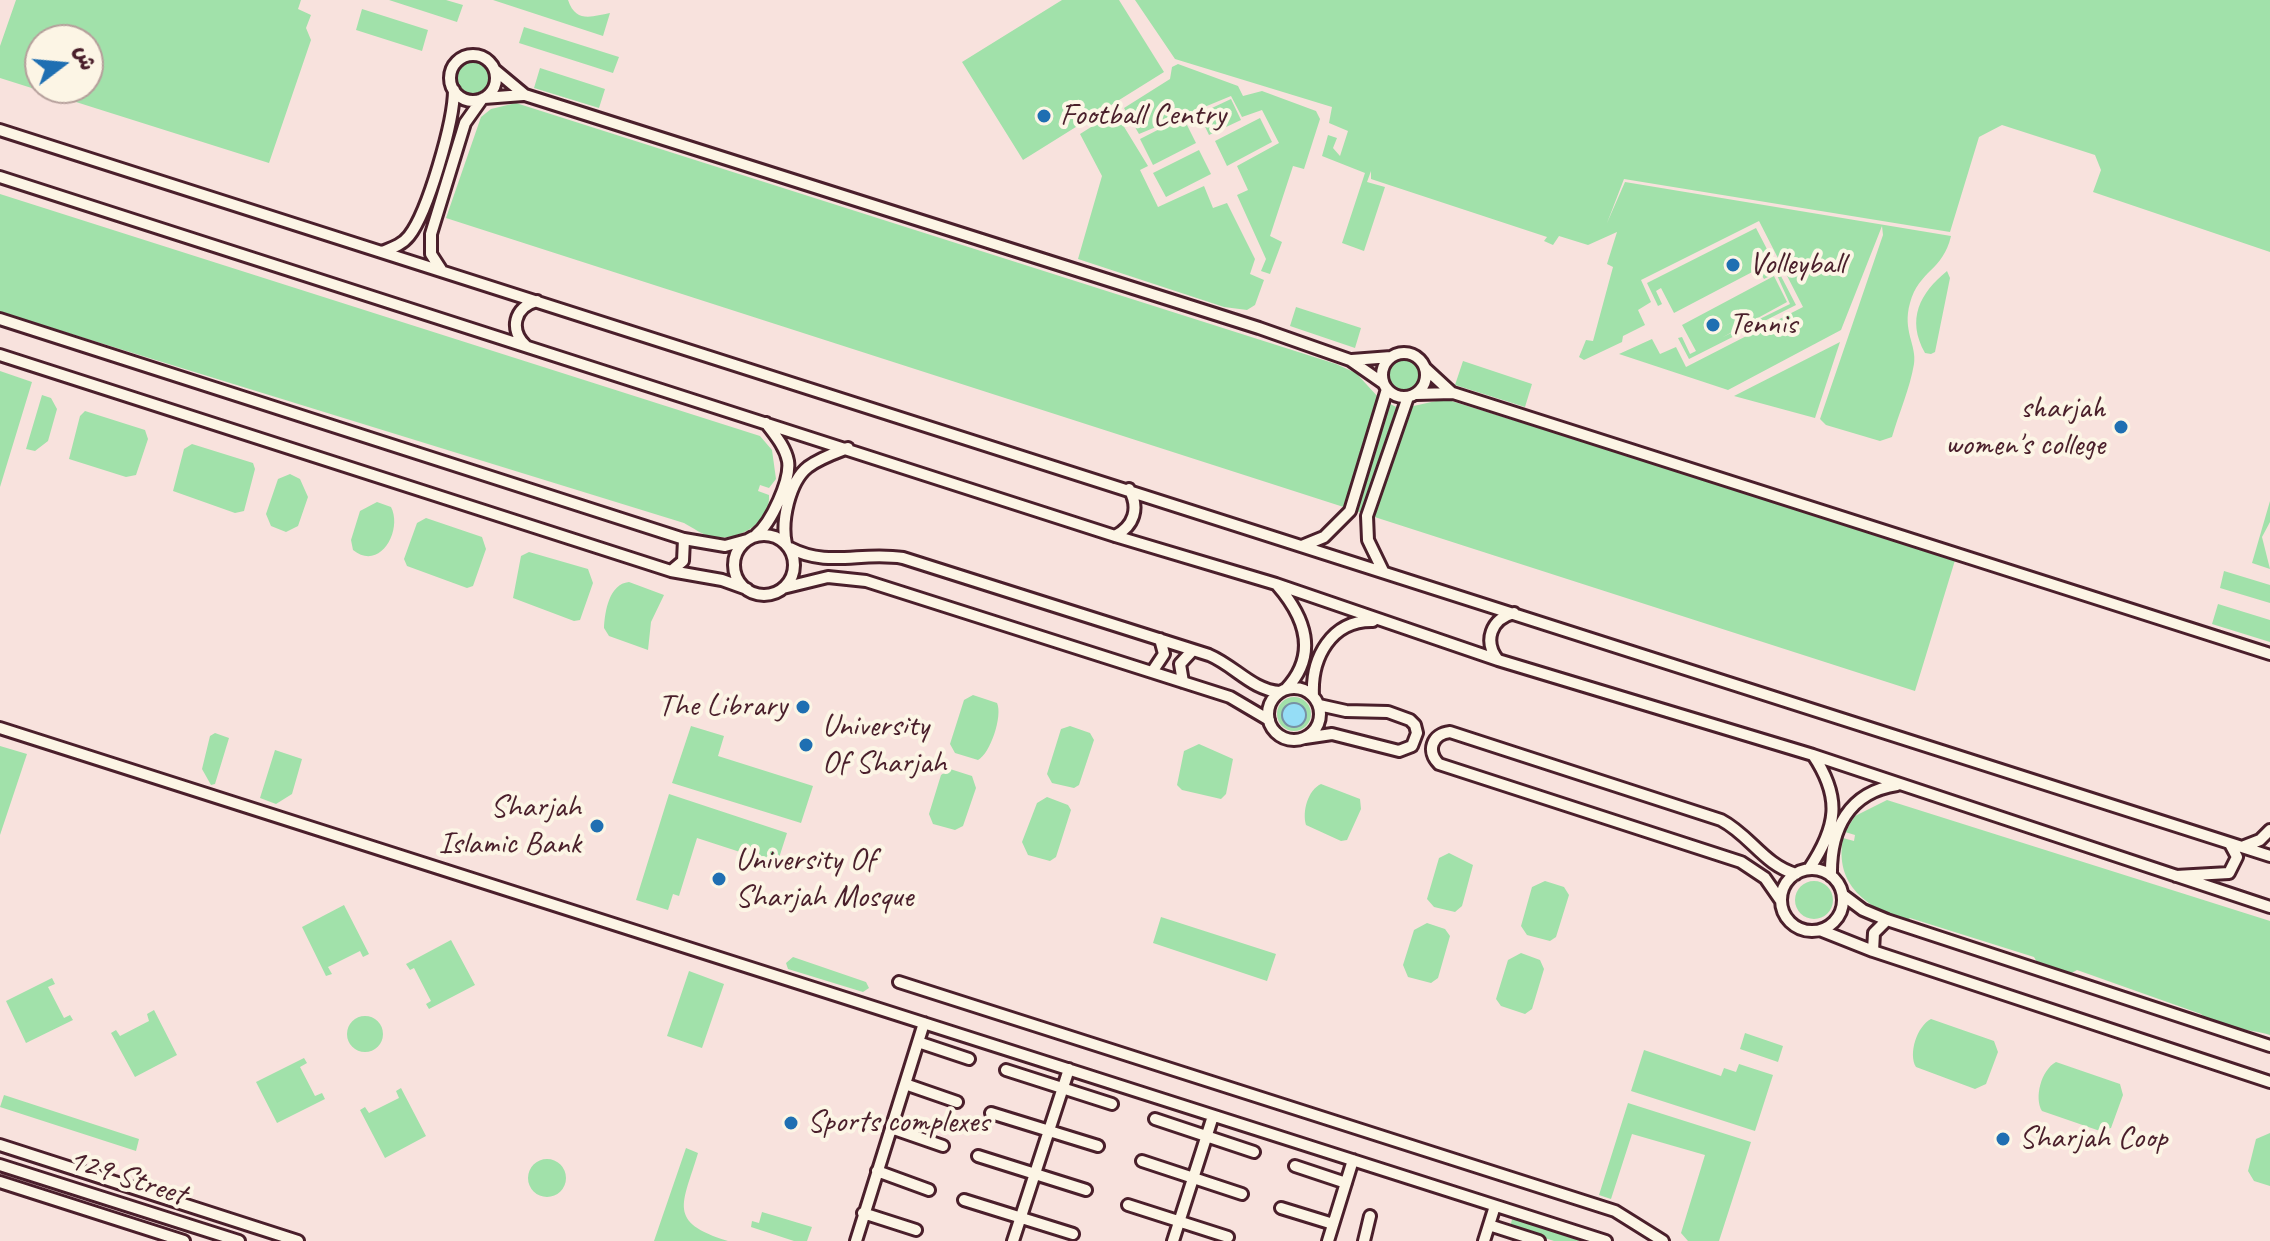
<!DOCTYPE html>
<meta charset="utf-8">
<style>
body{margin:0}
#map{position:relative;width:2270px;height:1241px;overflow:hidden;background:#f8e2dd;font-family:Caveat,"Playpen Sans Arabic",sans-serif}
canvas{display:block}
.north{position:absolute;left:24px;top:24px;width:80px;height:80px;box-sizing:border-box;background:#fcf5e5;border:2px solid #b59f9b;border-radius:50%;rotate:74deg;font-size:22px;font-weight:700;line-height:32px;text-align:center;color:#4a1f2b}
.north::after{content:'';display:block;margin:auto;width:28px;height:36px;background:#1f6fb2;clip-path:polygon(50% 0,100% 100%,50% 72%,0 100%)}
</style>
<div id="map">
<canvas width="2270" height="1241"></canvas>
<div class="north">ش</div>
</div>
<script>
const ctx = document.querySelector('canvas').getContext('2d');
ctx.lineJoin = 'round';
function fill(path, color) {
  ctx.fillStyle = color;
  ctx.fill(path, 'evenodd');
}
function trace(path, color, width, dash) {
  ctx.strokeStyle = color;
  ctx.lineWidth = width;
  ctx.lineCap = dash ? 'butt' : 'round';
  ctx.setLineDash(dash || []);
  ctx.stroke(path);
}
function write(font, color, halo, rows, align = 'center') {
  ctx.font = font + ' Caveat,sans-serif';
  ctx.lineWidth = 8;
  ctx.setLineDash([]);
  ctx.textBaseline = 'middle';
  ctx.strokeStyle = halo;
  ctx.fillStyle = color;
  for (const [text, x, y, turn = 0] of rows) {
    ctx.save();
    ctx.translate(x, y);
    ctx.rotate((+turn || 0) * Math.PI / 180);
    ctx.textAlign = isNaN(turn) ? turn : align;
    if (halo) ctx.strokeText(text, 0, 0);
    ctx.fillText(text, 0, 0);
    ctx.restore();
  }
}
fill(new Path2D(`
 M 16,0 L 301,0 L 298,9 L 311,15 L 306,28 L 311,40 L 269,163 L 0,78 L 0,46 ZM 40,40 L 88,40 L 88,88 L 40,88 Z
 M 389,0 L 446,0 L 463,5 L 457,22 Z
 M 493,0 L 568,0 C 576,24 593,16 610,13 L 603,36 Z
 M 1062,0 L 1119,0 L 1164,72 L 1023,160 L 962,62 Z
 M 1135,0 L 2270,0 L 2270,252 L 2093,192 L 2101,170 L 2095,155 L 2002,125 L 1979,137 L 1950,232 L 1624,179 L 1607,223 L 1625,182 L 1951,236 C 1943,271 1919,270 1910,303 C 1902,331 1917,345 1914,364 C 1910,388 1899,413 1892,437 L 1880,441 L 1826,425 L 1820,419 L 1883,235 L 1882,226 L 1841,330 L 1728,390 L 1619,354 L 1652,339 L 1660,354 L 1676,347 L 1686,367 L 1803,307 L 1759,221 L 1641,280 L 1651,302 L 1638,310 L 1645,325 L 1623,336 L 1622,342 L 1584,360 L 1579,357 L 1586,340 L 1593,341 L 1613,267 L 1607,264 L 1617,232 L 1588,245 L 1559,236 L 1553,245 L 1544,241 L 1547,237 L 1371,179 L 1371,171 L 1367,182 L 1385,187 L 1364,251 L 1342,243 L 1365,173 L 1322,156 L 1328,135 L 1337,138 L 1333,148 L 1340,156 L 1348,131 L 1329,123 L 1332,107 L 1175,59 Z
 M 362,9 L 428,30 L 422,51 L 356,30 Z
 M 524,27 L 619,57 L 613,73 L 519,43 Z
 M456 78a17 17 0 1 1 34 0a17 17 0 1 1-34 0Z
 M 1178,64 L 1238,86 L 1243,96 L 1262,91 L 1316,111 L 1320,119 L 1304,169 L 1293,166 L 1270,236 L 1282,242 L 1270,274 L 1261,271 L 1266,259 L 1237,195 L 1248,190 L 1237,166 L 1279,143 L 1262,110 L 1242,117 L 1231,96 L 1139,134 L 1124,108 L 1170,79 L 1172,67 Z
 M 540,68 L 605,89 L 599,108 L 534,88 Z
 M 1231,99 L 1241,120 L 1209,135 L 1199,114 Z
 M 516,103 L 1336,364 L 1356,373 L 1379,398 L 1400,409 L 1445,399 L 1956,557 L 1915,691 L 446,218 L 481,117 L 491,109 Z
 M 1115,112 L 1148,166 L 1140,170 L 1158,207 L 1204,186 L 1213,208 L 1227,203 L 1255,259 L 1250,274 L 1264,280 L 1255,305 L 1247,310 L 1224,307 L 1078,259 L 1102,176 L 1080,134 Z
 M 1183,117 L 1196,143 L 1153,165 L 1140,139 Z
 M 1260,118 L 1272,142 L 1227,166 L 1215,141 Z
 M 1199,150 L 1211,174 L 1166,197 L 1153,173 Z
 M 0,194 L 760,436 L 772,450 L 776,479 L 769,488 L 760,485 L 758,491 L 769,495 C 771,521 740,542 712,537 C 703,535 693,528 684,523 L 0,312 Z
 M 1756,228 L 1796,305 L 1689,359 L 1678,338 L 1682,337 L 1690,354 L 1696,351 L 1682,325 L 1774,276 L 1787,302 L 1723,337 L 1790,304 L 1776,273 L 1764,279 L 1758,269 L 1674,313 L 1661,288 L 1656,291 L 1662,304 L 1658,306 L 1647,283 Z
 M 1947,271 L 1950,278 L 1935,352 L 1931,354 L 1925,353 C 1906,319 1920,293 1947,271 Z
 M 1296,307 L 1361,328 L 1355,348 L 1290,326 Z
 M 1840,342 L 1815,418 L 1734,396 Z
 M1387 377a17 17 0 1 1 34 0a17 17 0 1 1-34 0Z
 M 1463,361 L 1532,384 L 1525,407 L 1455,385 Z
 M 0,371 L 32,382 L 0,487 Z
 M 42,395 L 51,398 L 57,409 L 48,441 L 35,451 L 26,449 Z
 M 85,411 L 145,430 L 148,439 L 136,475 L 126,477 L 69,459 L 80,416 Z
 M 192,444 L 253,463 L 255,469 L 244,511 L 235,513 L 173,491 L 184,449 Z
 M 290,474 L 300,479 L 308,497 L 298,526 L 286,532 L 271,526 L 266,514 L 278,479 Z
 M 2270,501 L 2270,522 L 2262,537 L 2270,569 L 2252,563 Z
 M 377,502 L 391,507 C 403,530 380,572 353,550 L 351,540 L 360,511 Z
 M 426,518 L 482,537 L 486,549 L 473,586 L 467,588 L 407,566 L 404,559 L 417,523 Z
 M 529,552 L 588,569 L 593,583 L 580,620 L 574,621 L 513,598 L 521,556 Z
 M 2224,571 L 2270,585 L 2270,603 L 2220,588 Z
 M 629,582 L 664,595 L 651,622 L 648,650 L 609,636 L 604,628 C 605,611 609,584 629,582 Z
 M 2218,604 L 2270,620 L 2270,642 L 2212,624 Z
 M 973,695 L 997,703 C 1003,716 990,754 978,760 L 955,753 L 950,744 L 964,700 Z
 M1277 714a17 17 0 1 1 34 0a17 17 0 1 1-34 0Z
 M 691,726 L 724,736 L 718,756 L 813,786 L 801,823 L 672,783 Z
 M 1070,726 L 1090,733 L 1094,740 L 1079,785 L 1074,788 L 1052,783 L 1047,774 L 1061,729 Z
 M 215,733 L 229,738 L 215,784 L 211,785 L 202,769 L 210,736 Z
 M 1199,744 L 1233,759 L 1226,794 L 1221,799 L 1182,790 L 1177,785 L 1184,751 Z
 M 0,746 L 27,754 L 0,835 Z
 M 275,750 L 302,759 L 292,794 L 276,804 L 260,798 Z
 M 950,769 L 972,776 L 976,788 L 963,826 L 955,830 L 933,824 L 929,814 L 941,775 Z
 M 1321,784 L 1360,799 L 1361,809 L 1347,840 L 1341,841 L 1306,825 C 1302,811 1308,790 1321,784 Z
 M 669,794 L 787,833 L 777,864 L 697,838 L 679,896 L 673,894 L 668,910 L 636,900 Z
 M 1047,797 L 1068,805 L 1071,810 L 1056,857 L 1050,861 L 1028,855 L 1022,842 L 1037,803 Z
 M 1887,800 L 2270,921 L 2270,1035 C 2249,1028 2214,1029 2201,1014 L 2077,970 L 2068,975 L 2038,964 L 2034,957 L 1910,918 L 1907,921 C 1868,908 1834,886 1843,838 L 1854,841 L 1855,835 L 1845,832 L 1855,816 Z
 M 1449,853 L 1473,865 L 1462,906 L 1455,912 L 1434,907 L 1427,899 L 1439,858 Z
 M 1545,881 L 1564,887 L 1569,895 L 1556,937 L 1550,941 L 1527,935 L 1521,926 L 1532,887 Z
 M1795 900a19 19 0 1 1 38 0a19 19 0 1 1-38 0Z
 M 344,905 L 369,954 L 363,957 L 360,951 L 328,967 L 332,974 L 326,976 L 302,927 Z
 M 1161,917 L 1276,954 L 1267,981 L 1153,943 Z
 M 1427,923 L 1445,929 L 1450,936 L 1438,978 L 1431,983 L 1408,977 L 1403,965 L 1414,930 Z
 M 451,940 L 475,985 L 429,1009 L 426,1004 L 431,1001 L 414,968 L 410,970 L 406,964 Z
 M 1521,953 L 1540,960 L 1544,969 L 1532,1009 L 1525,1014 L 1501,1006 L 1496,999 L 1508,960 Z
 M 793,957 L 866,982 L 869,988 L 863,992 L 788,969 L 786,963 Z
 M 689,971 L 724,984 L 702,1048 L 667,1036 Z
 M 52,978 L 55,984 L 48,987 L 64,1018 L 70,1015 L 73,1020 L 26,1043 L 6,1001 Z
 M 154,1010 L 177,1055 L 135,1077 L 111,1033 L 116,1030 L 120,1036 L 149,1021 L 147,1014 Z
 M347 1034a18 18 0 1 1 36 0a18 18 0 1 1-36 0Z
 M 1931,1019 L 1994,1041 L 1998,1052 L 1986,1084 L 1975,1089 L 1916,1067 C 1908,1054 1917,1026 1931,1019 Z
 M 1745,1033 L 1783,1046 L 1778,1062 L 1740,1049 Z
 M 1644,1050 L 1721,1076 L 1724,1068 L 1736,1072 L 1739,1064 L 1773,1075 L 1755,1131 L 1631,1091 Z
 M 304,1058 L 307,1063 L 300,1067 L 315,1096 L 322,1093 L 325,1099 L 277,1123 L 256,1082 Z
 M 2056,1062 L 2120,1084 L 2123,1095 L 2111,1128 L 2100,1131 L 2042,1111 C 2034,1098 2041,1070 2056,1062 Z
 M 401,1088 L 426,1136 L 385,1158 L 360,1110 L 365,1107 L 369,1113 L 399,1098 L 396,1091 Z
 M 4,1095 L 139,1139 L 136,1151 L 0,1107 Z
 M 1628,1103 L 1751,1142 L 1719,1241 L 1688,1241 L 1681,1233 L 1705,1155 L 1632,1134 L 1611,1199 L 1599,1195 Z
 M 2270,1133 L 2270,1186 L 2254,1181 L 2248,1171 L 2256,1139 Z
 M 686,1148 L 698,1153 C 683,1204 666,1222 728,1241 L 654,1241 Z
 M528 1178a19 19 0 1 1 38 0a19 19 0 1 1-38 0Z
 M 762,1212 L 812,1227 L 807,1241 L 794,1241 L 751,1227 L 752,1221 L 759,1223 Z
 M 1513,1216 L 1592,1241 L 1554,1241 L 1510,1227 Z`), '#a1e1aa');
const water = new Path2D(`
 M1282 715a12 12 0 1 1 24 0a12 12 0 1 1-24 0Z`);
fill(water, '#95ddf6');
trace(water, '#7791a5', 2);
const minor = new Path2D(`
 M450 78a23 23 0 1 1 46 0a23 23 0 1 1-46 0Z
 M 495,70 L 525,95 L 1259,328 L 1350,360 L 1383,383
 M 484,98 L 523,95
 M 0,130 L 2270,856
 M 0,177 L 1115,536 L 1276,584 L 1498,660 L 1813,755 L 2270,907
 M 382,252 C 392,248 402,245 409,236 C 428,212 454,121 454,90
 M 442,271 L 431,254 L 431,234 L 465,123 L 482,99
 M 0,319 L 684,539 L 725,546 L 747,540
 M 526,346 C 509,330 514,307 537,301
 M1382 375a22 22 0 1 1 44 0a22 22 0 1 1-44 0Z
 M 0,355 L 671,571 L 722,580 L 747,589
 M 1352,360 L 1391,357
 M 1425,368 L 1451,392
 M 1416,394 L 1453,393 L 2270,654
 M 756,535 C 771,523 791,480 788,461 C 785,446 774,434 766,423
 M734 565a30 30 0 1 1 60 0a30 30 0 1 1-60 0Z
 M 1115,536 C 1134,526 1140,508 1129,489
 M 786,544 C 781,522 789,482 808,467 C 820,458 835,453 848,448
 M 1302,546 L 1324,537 L 1350,511 L 1387,389
 M 790,548 C 828,568 862,551 903,558 L 1209,655 C 1235,666 1252,690 1280,692
 M 671,571 L 683,561 L 684,539
 M 1383,571 L 1368,540 L 1367,516 L 1408,397
 M 1277,585 C 1305,617 1319,654 1286,689
 M 783,588 L 828,577 L 866,581 L 1230,697 L 1269,720
 M 1498,660 C 1483,641 1491,619 1514,613
 M 1152,672 L 1164,654 L 1160,639
 M 1183,682 L 1180,664 L 1193,650
 M1268 714a26 26 0 1 1 52 0a26 26 0 1 1-52 0Z
 M 1313,696 C 1311,658 1331,620 1373,621
 M 0,728 L 1606,1241
 M 1305,738 L 1332,734 L 1399,751 L 1412,746 L 1417,733 L 1415,725 L 1410,720 L 1388,712 L 1346,711 L 1319,705
 M 2242,847 L 2260,840 L 2270,830
 M 1809,869 C 1837,827 1842,798 1813,755
 M1781 900a31 31 0 1 1 62 0a31 31 0 1 1-62 0Z
 M 1831,876 C 1830,829 1849,792 1897,785
 M 2176,876 L 2229,873 L 2237,857 L 2230,844
 M 1843,895 L 1863,910 L 1887,920 L 2270,1046
 M 1781,901 L 1765,878 L 1741,862 L 1439,764 C 1426,751 1432,734 1450,732 L 1721,820 C 1750,835 1764,865 1796,874
 M 1820,930 L 1873,951 L 2270,1082
 M 1873,951 L 1874,933 L 1887,920
 M 899,982 L 1615,1211 L 1663,1241
 M 918,1042 L 969,1059
 M 1006,1070 L 1112,1104
 M 905,1084 L 957,1102
 M 991,1113 L 1098,1146
 M 1155,1119 L 1254,1152
 M 891,1128 L 943,1146
 M 0,1145 L 298,1241
 M 978,1156 L 1086,1190
 M 1142,1161 L 1242,1194
 M 0,1165 L 239,1241
 M 1295,1166 L 1346,1183
 M 877,1171 L 929,1190
 M 0,1182 L 184,1241
 M 964,1200 L 1073,1234
 M 1128,1205 L 1228,1237
 M 1281,1208 L 1333,1224
 M 863,1213 L 916,1230
 M 1489,1225 L 1539,1241
 M 856,1241 L 924,1023
 M 1013,1241 L 1069,1069
 M 1173,1241 L 1213,1116
 M 1328,1241 L 1353,1160
 M 1364,1241 L 1370,1216
 M 1484,1241 L 1495,1206`);
trace(minor, '#4a1f2b', 16);
trace(minor, '#fcf5e5', 10);
for (const [x, y, r, color] of [
 [1044,116,8,"#1f6fb2"],
 [1733,265,8,"#1f6fb2"],
 [1713,325,8,"#1f6fb2"],
 [2121,427,8,"#1f6fb2"],
 [803,707,8,"#1f6fb2"],
 [806,745,8,"#1f6fb2"],
 [597,826,8,"#1f6fb2"],
 [719,879,8,"#1f6fb2"],
 [791,1123,8,"#1f6fb2"],
 [2003,1139,8,"#1f6fb2"]
]) {
  const dot = new Path2D();
  dot.arc(x, y, r, 0, 2 * Math.PI);
  ctx.fillStyle = color;
  ctx.fill(dot);
  trace(dot, '#fcf5e5', 3);
}
write('32px', '#4a1f2b', '#fcf5e5', [
 ["Football Centry",1060,116],
 ["Volleyball",1749,265],
 ["Tennis",1729,325],
 ["sharjah",2105,409,"right"],
 ["women's college",2105,446,"right"],
 ["The Library",787,707,"right"],
 ["University",822,727],
 ["Of Sharjah",822,764],
 ["Sharjah",581,808,"right"],
 ["Islamic Bank",581,845,"right"],
 ["University Of",735,861],
 ["Sharjah Mosque",735,898],
 ["Sports complexes",807,1123],
 ["Sharjah Coop",2019,1139]
], 'left');
write('32px', '#4a1f2b', '#fcf5e5', [
 ["129 Street",127,1178,18]
]);
</script>
